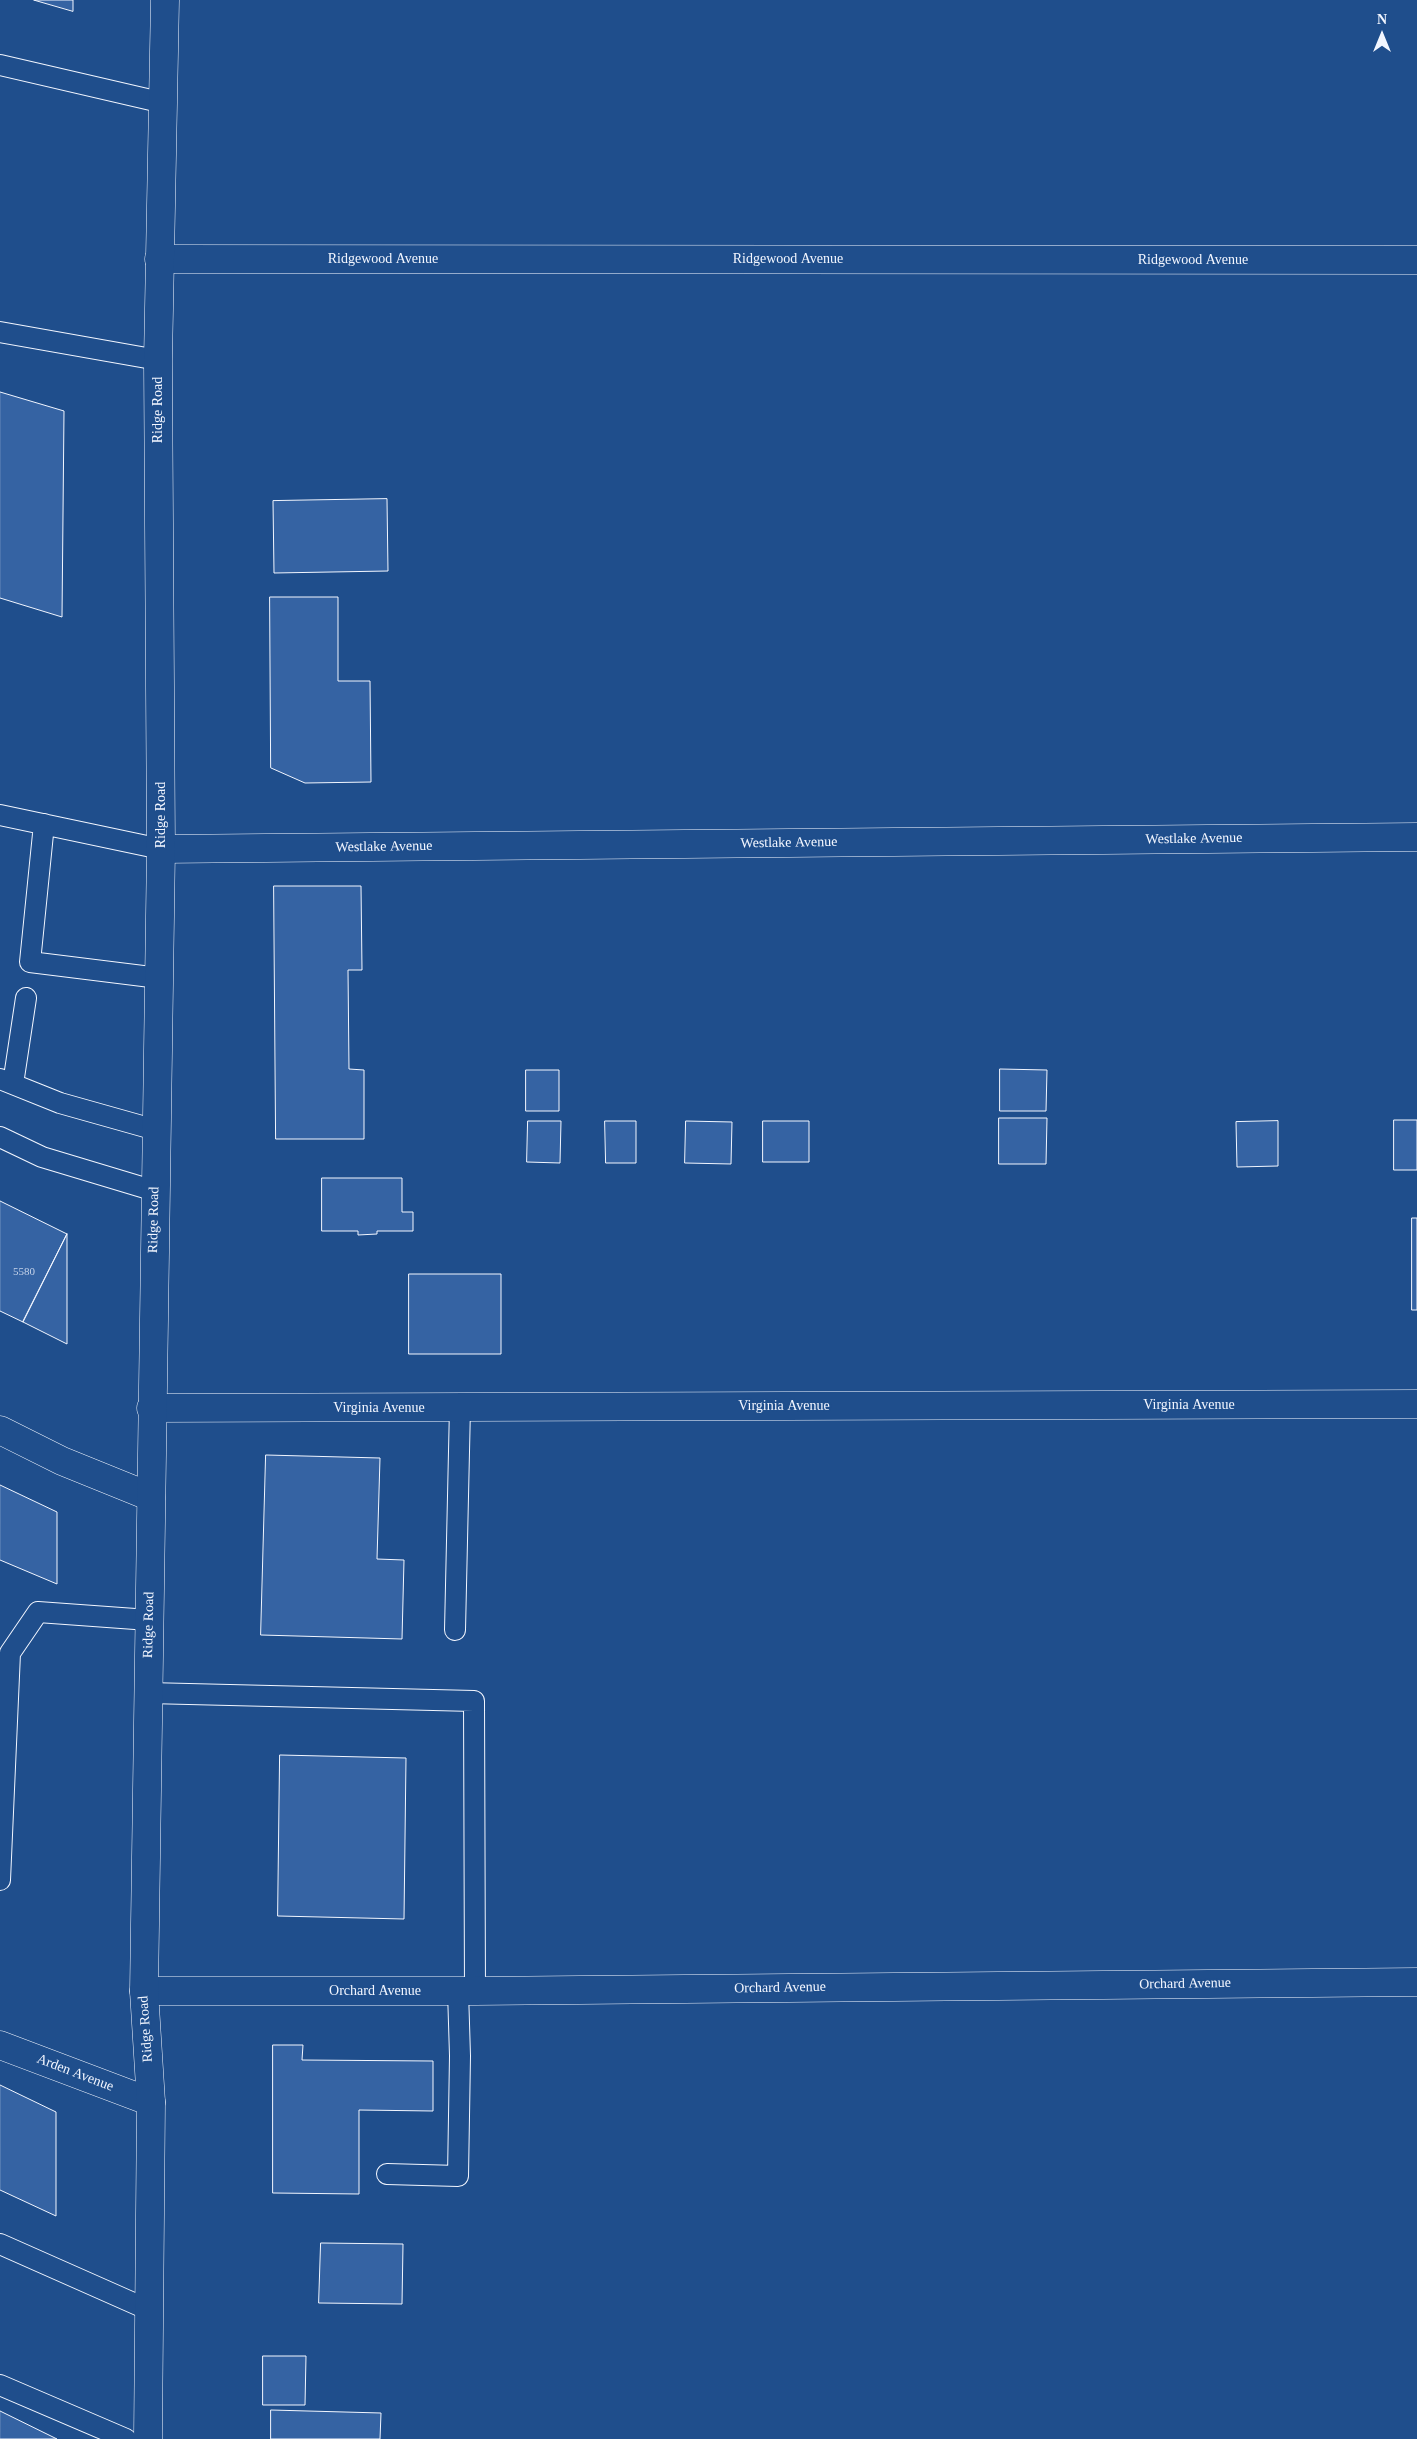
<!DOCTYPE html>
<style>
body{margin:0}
#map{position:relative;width:1417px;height:2439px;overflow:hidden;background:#1f4e8c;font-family:"Times New Roman",serif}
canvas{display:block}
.north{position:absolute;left:1357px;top:10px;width:50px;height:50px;-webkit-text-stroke:4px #1f4e8c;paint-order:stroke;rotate:0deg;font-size:14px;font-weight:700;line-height:20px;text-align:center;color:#f2f6ff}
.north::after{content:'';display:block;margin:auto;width:18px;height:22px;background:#f2f6ff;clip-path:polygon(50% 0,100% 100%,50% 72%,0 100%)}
</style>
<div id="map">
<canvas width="1417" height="2439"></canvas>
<div class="north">N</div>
</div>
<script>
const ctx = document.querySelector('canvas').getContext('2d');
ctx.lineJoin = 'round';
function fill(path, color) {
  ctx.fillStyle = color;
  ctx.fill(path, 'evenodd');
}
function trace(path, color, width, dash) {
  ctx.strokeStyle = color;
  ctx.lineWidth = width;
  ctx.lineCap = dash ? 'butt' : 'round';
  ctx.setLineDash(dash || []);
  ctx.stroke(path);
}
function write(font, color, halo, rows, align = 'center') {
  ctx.font = font + ' "Times New Roman",serif';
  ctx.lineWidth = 4;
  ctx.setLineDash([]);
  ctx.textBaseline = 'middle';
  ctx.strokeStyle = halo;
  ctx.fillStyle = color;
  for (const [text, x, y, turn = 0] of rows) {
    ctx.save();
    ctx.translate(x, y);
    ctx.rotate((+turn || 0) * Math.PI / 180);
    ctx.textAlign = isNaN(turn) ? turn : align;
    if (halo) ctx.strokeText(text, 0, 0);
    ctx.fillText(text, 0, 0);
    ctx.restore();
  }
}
const building = new Path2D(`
 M 34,0 L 73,0 L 73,11 Z
 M 0,392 L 64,411 L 62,617 L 0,598 Z
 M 387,499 L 388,571 L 274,573 L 273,501 Z
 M 270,597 L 338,597 L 338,681 L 370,681 L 371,782 L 305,783 L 271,768 Z
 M 274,886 L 361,886 L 362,970 L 348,970 L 349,1069 L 364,1070 L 364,1139 L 276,1139 Z
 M 1000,1069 L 1047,1070 L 1046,1111 L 1000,1111 Z
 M 526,1070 L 559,1070 L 559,1111 L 526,1111 Z
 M 999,1118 L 1047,1118 L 1046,1164 L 999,1164 Z
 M 1394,1120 L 1417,1120 L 1417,1170 L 1394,1170 Z
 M 528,1121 L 561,1121 L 560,1163 L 527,1162 Z
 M 605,1121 L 636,1121 L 636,1163 L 606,1163 Z
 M 686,1121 L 732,1122 L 731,1164 L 685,1163 Z
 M 763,1121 L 809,1121 L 809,1162 L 763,1162 Z
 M 1278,1121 L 1278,1166 L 1237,1167 L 1236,1122 Z
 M 322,1178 L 402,1178 L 402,1212 L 413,1212 L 413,1231 L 377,1231 L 377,1234 L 358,1235 L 358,1231 L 322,1231 Z
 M 0,1201 L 67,1234 L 23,1322 L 0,1311 Z
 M 1412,1218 L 1417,1218 L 1417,1310 L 1412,1310 Z
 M 67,1234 L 67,1344 L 23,1322 Z
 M 409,1274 L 501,1274 L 501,1354 L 409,1354 Z
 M 266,1455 L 380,1458 L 377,1559 L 404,1560 L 402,1639 L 261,1635 Z
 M 0,1485 L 57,1512 L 57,1584 L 0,1560 Z
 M 280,1755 L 406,1758 L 404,1919 L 278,1916 Z
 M 273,2045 L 303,2045 L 302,2060 L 433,2061 L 433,2111 L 359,2110 L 359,2194 L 273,2193 Z
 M 0,2085 L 56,2112 L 56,2216 L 0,2190 Z
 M 321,2243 L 403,2244 L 402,2304 L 319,2303 Z
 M 263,2356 L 306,2356 L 305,2405 L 263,2405 Z
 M 271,2410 L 381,2413 L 380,2439 L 271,2439 Z
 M 0,2411 L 57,2439 L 0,2439 Z`);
fill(building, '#3563a3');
trace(building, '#f2f6ff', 1);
const service = new Path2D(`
 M 0,65 L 164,103
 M 0,332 L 158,360
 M 0,815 L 161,849
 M 44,824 L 30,962 L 159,978
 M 0,1079 L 60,1103 L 156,1130
 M 13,1084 L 26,998
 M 0,1137 L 42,1157 L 155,1191
 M 455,1630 L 460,1407
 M 148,1693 L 474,1701 L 475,1991
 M 0,1880 L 10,1653 L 38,1612 L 149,1620
 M 387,2174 L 458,2176 L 460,2056 L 458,1991
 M 0,2244 L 149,2310
 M 0,2385 L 126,2439`);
const minor = new Path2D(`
 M 159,259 L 1417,260
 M 161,849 L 1417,837
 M 151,1408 L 1417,1404
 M 0,1430 L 62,1461 L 151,1497
 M 144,1991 L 475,1991 L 1417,1982
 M 0,2045 L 151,2102`);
const primary = new Path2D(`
 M 148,2439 L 151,2102 L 144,1991 L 161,849 L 158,360 L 165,0`);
trace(service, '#f2f6ff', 22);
trace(minor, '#f2f6ff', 29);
trace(primary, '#f2f6ff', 29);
trace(service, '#1f4e8c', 20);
trace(minor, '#1f4e8c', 28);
trace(primary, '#1f4e8c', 28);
write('11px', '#c3d1e8', null, [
 ["5580",24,1272]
]);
write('14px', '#f2f6ff', '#1f4e8c', [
 ["Ridgewood Avenue",383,259],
 ["Ridgewood Avenue",788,259],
 ["Ridgewood Avenue",1193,260],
 ["Ridge Road",158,410,-90],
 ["Ridge Road",161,815,-90],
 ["Westlake Avenue",1194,839,-1],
 ["Westlake Avenue",789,843,-1],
 ["Westlake Avenue",384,847,-1],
 ["Ridge Road",154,1220,-89],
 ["Virginia Avenue",1189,1405],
 ["Virginia Avenue",784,1406],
 ["Virginia Avenue",379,1408],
 ["Ridge Road",149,1625,-89],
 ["Orchard Avenue",1185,1984,-1],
 ["Orchard Avenue",780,1988,-1],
 ["Orchard Avenue",375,1991],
 ["Ridge Road",146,2029,-94],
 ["Arden Avenue",75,2073,21]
]);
</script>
